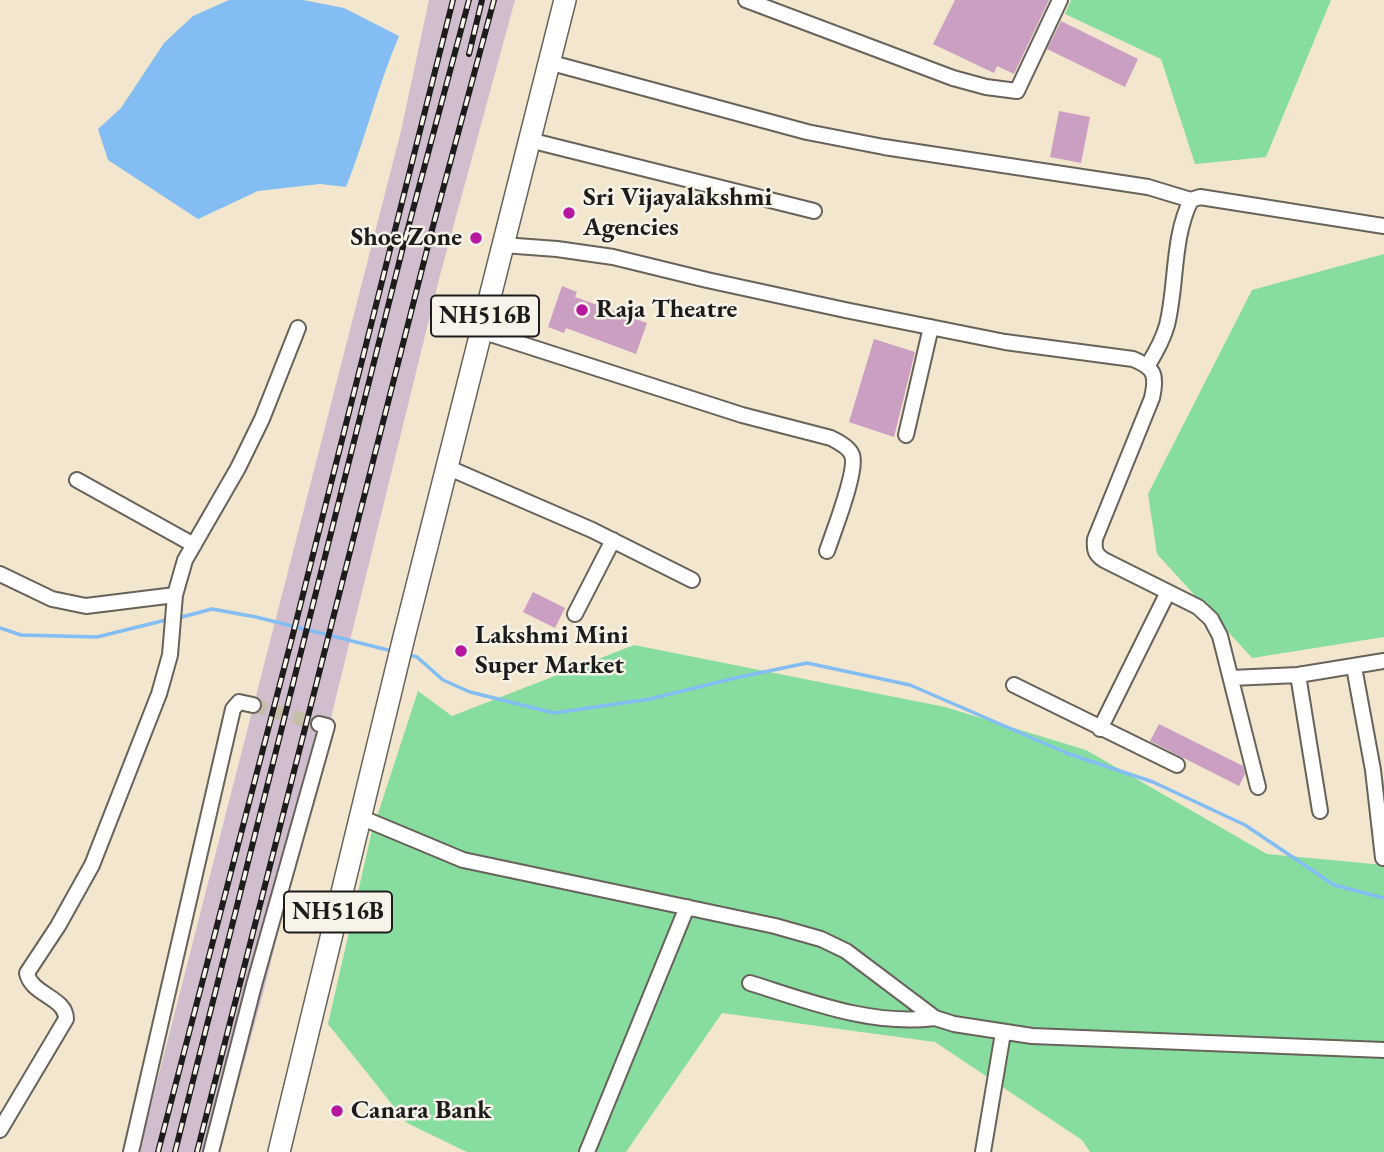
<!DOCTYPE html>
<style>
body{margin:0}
canvas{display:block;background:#f2e6ce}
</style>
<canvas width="1384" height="1152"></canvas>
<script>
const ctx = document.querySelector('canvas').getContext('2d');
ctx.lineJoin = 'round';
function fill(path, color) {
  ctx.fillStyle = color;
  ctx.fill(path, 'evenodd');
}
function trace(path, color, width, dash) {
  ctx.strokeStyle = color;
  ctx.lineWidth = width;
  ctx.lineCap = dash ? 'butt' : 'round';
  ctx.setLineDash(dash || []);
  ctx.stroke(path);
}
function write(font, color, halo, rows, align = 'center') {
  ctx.font = font + ' "EB Garamond",serif';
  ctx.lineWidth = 5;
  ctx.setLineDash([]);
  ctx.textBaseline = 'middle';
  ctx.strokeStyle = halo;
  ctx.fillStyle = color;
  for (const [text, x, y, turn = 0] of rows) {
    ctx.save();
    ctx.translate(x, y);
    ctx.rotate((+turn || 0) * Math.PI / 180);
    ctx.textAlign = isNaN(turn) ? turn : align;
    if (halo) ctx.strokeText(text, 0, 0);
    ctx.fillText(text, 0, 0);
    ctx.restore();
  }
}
fill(new Path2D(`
 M 429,0 L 515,0 L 439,279 L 263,994 L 219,1152 L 139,1152 L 401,131 Z`), '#d0bdcd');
fill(new Path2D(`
 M 1071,0 L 1331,0 L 1266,157 L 1195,164 L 1161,59 L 1065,14 Z
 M 1384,254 L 1384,637 L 1252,658 L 1157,554 L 1148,494 L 1252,290 Z
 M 634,645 L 945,707 L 1086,750 L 1267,854 L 1384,865 L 1384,1152 L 1090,1152 L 1082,1140 L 935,1042 L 722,1013 L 626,1152 L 467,1152 L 407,1123 L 328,1024 L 371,835 L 418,691 L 452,716 Z`), '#87dda0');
fill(new Path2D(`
 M 229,0 L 303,0 L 344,8 L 399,36 C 378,85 366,137 346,187 L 320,184 L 258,191 L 198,219 L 108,160 L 98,129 L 121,108 L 164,43 L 193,16 Z`), '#83bdf4');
trace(new Path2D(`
 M 178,618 L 212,609 L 256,617 L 392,651
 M 0,628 L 21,635 L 97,637 L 170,619
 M 406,654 L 417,657 L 443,680 L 470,692 L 554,713 L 650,699 L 735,678 L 807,663 L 910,685 L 1069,754 L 1153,782 L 1245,825 L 1334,885 L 1384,898`), '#83bdf4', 3.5);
fill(new Path2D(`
 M 955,0 L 1049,0 L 1014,74 L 997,66 L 994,73 L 933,44 Z
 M 1061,21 L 1138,59 L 1125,87 L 1047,49 Z
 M 1059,111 L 1090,117 L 1081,163 L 1050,157 Z
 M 562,286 L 577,292 L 575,297 L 647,323 L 636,354 L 566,328 L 564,333 L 548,327 Z
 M 874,339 L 915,352 L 894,437 L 849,422 Z
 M 533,592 L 565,608 L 555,628 L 523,612 Z
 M 1159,724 L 1243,766 L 1245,774 L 1239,786 L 1150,741 Z`), '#ca9fc2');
trace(new Path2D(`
 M 253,705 L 319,724`), '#c7beaa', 14, [14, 7]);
const minor = new Path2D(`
 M 746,0 L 953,78 L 986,87 L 1017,91 L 1060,0
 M 548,62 L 807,132 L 884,147 L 1148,187 L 1191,200
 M 529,140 L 814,211
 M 503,245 L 557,249 L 613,257 L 707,280 L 845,310 L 1005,342 L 1133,359 C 1155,368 1157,375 1152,398 L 1095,539 C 1094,550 1095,554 1104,560 L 1198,607 L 1211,619 L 1220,636 L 1258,787
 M 481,331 L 742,415 L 831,438 C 838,442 849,447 852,455 C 858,470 833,533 827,551
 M 1148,365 C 1156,352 1163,340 1167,325 C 1177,285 1172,238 1191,200 L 1200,197 L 1384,226
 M 906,435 L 931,327
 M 449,468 L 592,530 L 692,580
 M 77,480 L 194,545
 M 0,574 L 52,599 L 86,606 L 175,595
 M 575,614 L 613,540
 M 1354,667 L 1373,770 L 1383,858
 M 1298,675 L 1320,811
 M 1231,678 L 1298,675 L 1384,661
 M 1014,685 L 1177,765
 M 1100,729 L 1168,592
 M 360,817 L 463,860 L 775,926 L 821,939 L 846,951 L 935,1018 L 954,1024 L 1032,1036 L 1384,1050
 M 750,983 C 811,1002 871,1026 935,1018
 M 0,1130 L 66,1019 C 66,997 31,995 27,973 L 58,926 L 92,865 L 159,694 L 170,655 L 175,595 L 185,560 L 238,468 L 262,419 L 298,328
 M 131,1152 L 233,709 L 239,702 L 253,705
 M 211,1152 L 254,985 L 327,726 L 319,724
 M 587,1152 L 687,907
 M 983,1152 L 1003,1033`);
const highway = new Path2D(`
 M 279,1152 L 405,633 L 565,0`);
trace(minor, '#67635a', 18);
trace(highway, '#67635a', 24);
trace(minor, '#fff', 14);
trace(highway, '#fff', 21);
const rail = new Path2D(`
 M 469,54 L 482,0
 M 158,1152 L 293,634 L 453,0
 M 175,1152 L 403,247 L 469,0
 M 197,1152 L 432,230 L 494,0`);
trace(rail, '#1c1c1c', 6);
trace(rail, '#f7f3e8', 3.5, [10]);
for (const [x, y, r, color] of [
 [569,213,7,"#b5179e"],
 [476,238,7,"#b5179e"],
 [582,310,7,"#b5179e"],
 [461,651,7,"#b5179e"],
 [337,1111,7,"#b5179e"]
]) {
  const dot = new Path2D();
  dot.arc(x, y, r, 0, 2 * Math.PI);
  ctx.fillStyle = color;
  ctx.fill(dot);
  trace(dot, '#f7f3e8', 2.5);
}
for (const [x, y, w] of [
 [485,316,108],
 [338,912,108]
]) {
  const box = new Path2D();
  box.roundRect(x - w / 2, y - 20.5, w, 41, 5);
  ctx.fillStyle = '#f7f3e8';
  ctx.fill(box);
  trace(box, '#1c1c1c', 2);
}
write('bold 24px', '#1c1c1c', null, [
 ["NH516B",485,316],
 ["NH516B",338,912]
]);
write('bold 26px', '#1c1c1c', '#f7f3e8', [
 ["Sri Vijayalakshmi",583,198],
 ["Agencies",583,228],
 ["Shoe Zone",462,238,"right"],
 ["Raja Theatre",596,310],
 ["Lakshmi Mini",475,636],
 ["Super Market",475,666],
 ["Canara Bank",351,1111]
], 'left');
</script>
